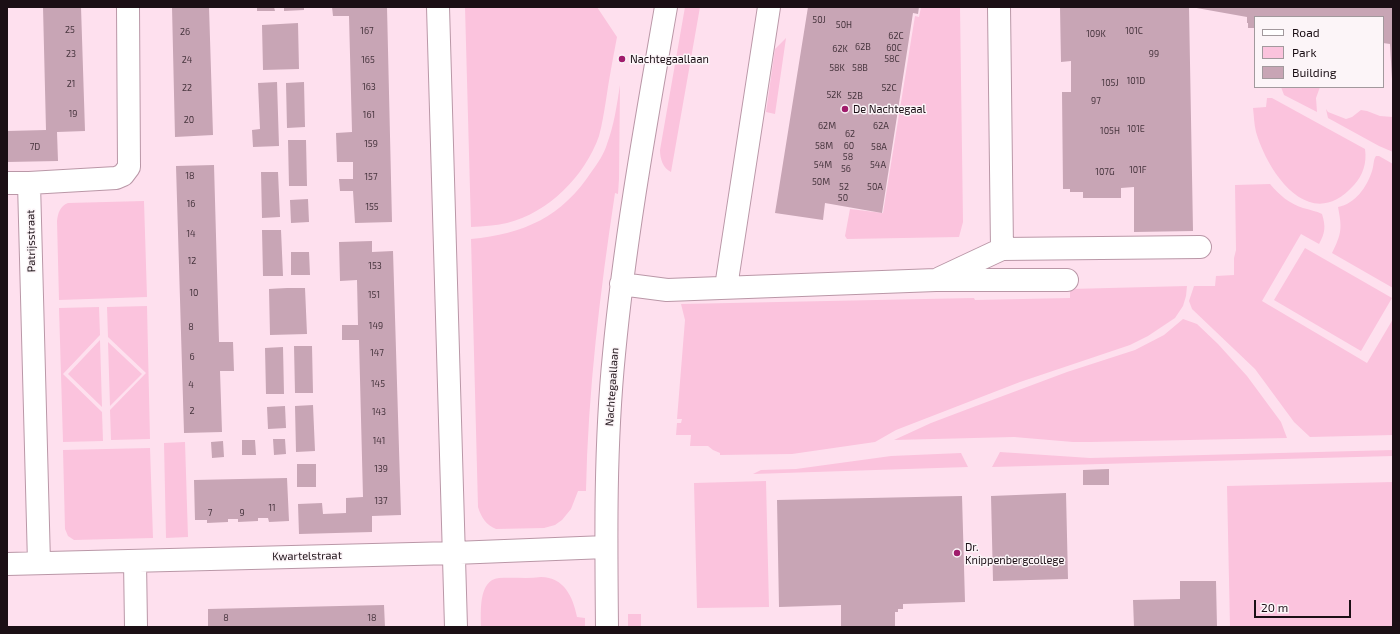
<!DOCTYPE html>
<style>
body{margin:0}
#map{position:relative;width:1400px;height:634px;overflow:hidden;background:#fee0ee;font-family:"Exo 2",sans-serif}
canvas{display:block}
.frame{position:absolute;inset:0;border:8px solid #1b0f15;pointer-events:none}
.legend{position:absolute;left:1254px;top:16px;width:130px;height:72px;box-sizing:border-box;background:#fcf5f8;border:1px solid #a2999d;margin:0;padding:5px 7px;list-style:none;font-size:12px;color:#1b0f15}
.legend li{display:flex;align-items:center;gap:8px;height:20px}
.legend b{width:20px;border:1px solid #a2999d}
.scale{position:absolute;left:1254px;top:600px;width:97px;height:18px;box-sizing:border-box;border:2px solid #1b0f15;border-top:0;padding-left:5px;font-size:12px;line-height:14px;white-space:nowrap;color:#1b0f15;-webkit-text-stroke:3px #fcf5f8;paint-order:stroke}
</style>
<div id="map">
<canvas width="1400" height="634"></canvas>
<div class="frame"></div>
<ul class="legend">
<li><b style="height:5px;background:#fff"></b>Road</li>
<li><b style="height:11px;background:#fbc3dd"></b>Park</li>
<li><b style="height:11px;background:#c8a5b5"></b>Building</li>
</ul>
<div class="scale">20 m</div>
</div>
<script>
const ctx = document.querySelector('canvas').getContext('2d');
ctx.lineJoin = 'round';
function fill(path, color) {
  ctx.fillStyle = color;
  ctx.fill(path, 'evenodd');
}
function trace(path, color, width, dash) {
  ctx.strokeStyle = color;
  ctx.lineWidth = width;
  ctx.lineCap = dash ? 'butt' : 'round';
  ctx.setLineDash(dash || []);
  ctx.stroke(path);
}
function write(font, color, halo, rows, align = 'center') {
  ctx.font = font + ' "Exo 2",sans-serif';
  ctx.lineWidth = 3;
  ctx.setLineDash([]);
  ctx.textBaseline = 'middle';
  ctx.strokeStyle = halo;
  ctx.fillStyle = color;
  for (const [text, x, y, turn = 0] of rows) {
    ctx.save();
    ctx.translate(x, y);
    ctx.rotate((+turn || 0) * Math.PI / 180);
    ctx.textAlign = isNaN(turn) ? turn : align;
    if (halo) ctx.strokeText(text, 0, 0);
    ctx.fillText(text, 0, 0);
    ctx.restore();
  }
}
fill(new Path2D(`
 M 465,7 L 597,7 L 617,37 C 613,58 609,79 606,100 C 604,112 602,125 599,136 C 585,176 548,213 507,223 C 495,226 483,226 471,227 Z
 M 685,7 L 700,7 L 671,172 C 663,168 660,159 660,150 Z
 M 921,7 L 960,7 L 963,222 L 959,237 L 847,239 L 845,236 L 850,209 L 883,213 L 915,16 L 919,17 Z
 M 786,38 L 775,114 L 766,112 L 775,49 Z
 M 620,85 L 619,179 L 618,194 L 615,193 C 600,292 588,391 586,491 L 578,491 L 571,509 L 562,520 L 555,525 L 544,528 L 496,529 C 486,525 481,517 478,507 L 471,239 C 524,234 562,217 592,171 C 598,163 604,154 607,144 C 614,126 617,104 620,85 Z
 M 1281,87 L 1320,87 L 1316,98 L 1317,112 L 1284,95 Z
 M 1267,98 L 1272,98 L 1365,149 C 1367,163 1363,175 1354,185 C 1310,235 1268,173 1256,132 C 1254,124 1254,116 1253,108 L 1266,107 Z
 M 1326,109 L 1328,112 L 1346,119 L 1352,117 L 1361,110 L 1367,111 L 1380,116 L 1393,117 L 1393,152 L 1379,146 L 1328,118 Z
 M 1376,156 L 1379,156 L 1393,164 L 1393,288 L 1332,253 C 1342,233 1342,228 1338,207 C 1355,204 1367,187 1372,171 C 1374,166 1373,160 1376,156 Z
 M 1270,184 C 1279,195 1290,204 1303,208 C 1310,210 1316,211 1322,214 C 1326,227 1325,233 1319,244 L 1301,234 L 1262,301 L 1367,363 L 1393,319 L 1393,435 L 1310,437 L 1294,422 L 1255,369 L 1192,309 L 1189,301 L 1194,286 L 1215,286 L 1216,276 L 1234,275 L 1234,258 L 1236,250 L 1235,185 Z
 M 144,201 L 147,297 L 59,300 L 57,221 C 58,213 60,206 68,203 Z
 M 1305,248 L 1392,298 L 1361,351 L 1274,300 Z
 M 1187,286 L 1186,296 L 1183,306 L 1175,318 L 1148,336 L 1130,345 L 1020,382 L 896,430 L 875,442 L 792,454 L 720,455 L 720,453 L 713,450 L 708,446 L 690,446 L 691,435 L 676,435 L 677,423 L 681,423 L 682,419 L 677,419 L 685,320 L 681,304 L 974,298 L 975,300 L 1070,298 L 1070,289 Z
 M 147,306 L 150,439 L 111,440 L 110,410 L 146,373 L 108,337 L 107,307 Z
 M 99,307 L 100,335 L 63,374 L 102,412 L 103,441 L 63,442 L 59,308 Z
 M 1183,319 L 1197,324 L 1218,344 L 1247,376 L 1281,422 L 1287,438 L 1091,442 L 1073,442 L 1014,437 L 894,440 L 931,423 L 968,409 L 1067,372 L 1135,350 L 1164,335 Z
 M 100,340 L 102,407 L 68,374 Z
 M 108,342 L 142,374 L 110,406 Z
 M 185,442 L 188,537 L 166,538 L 164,443 Z
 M 150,448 L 153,538 L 74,540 L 68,536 L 65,529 L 63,450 Z
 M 1393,450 L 1393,456 L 992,467 L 1000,452 L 1090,458 Z
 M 961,453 L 968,467 L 753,474 L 761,470 L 796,469 L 891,456 Z
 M 766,481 L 769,607 L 697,608 L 694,483 Z
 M 1393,482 L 1393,627 L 1230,627 L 1227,486 Z
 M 541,577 C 564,577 573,597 577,617 L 585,618 L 585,627 L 481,627 C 481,612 478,580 499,578 C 513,577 527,579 541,577 Z
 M 628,614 L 641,614 L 641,627 L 628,627 Z`), '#fbc3dd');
fill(new Path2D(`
 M 43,7 L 81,7 L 85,131 L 57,132 L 58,161 L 7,162 L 7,131 L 46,130 Z
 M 172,7 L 209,7 L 213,135 L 175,137 Z
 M 257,7 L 274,7 L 275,11 L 257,11 Z
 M 284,7 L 304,7 L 304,10 L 284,11 Z
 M 332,7 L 387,7 L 392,222 L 355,223 L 353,191 L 340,191 L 339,179 L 353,179 L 353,162 L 337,162 L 336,133 L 352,132 L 349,16 L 333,16 Z
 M 808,7 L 919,7 L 918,14 L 913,13 L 882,213 L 825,203 L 823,220 L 775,213 Z
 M 1060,7 L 1189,7 L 1193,231 L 1134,232 L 1134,187 L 1121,188 L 1121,198 L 1083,198 L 1083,192 L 1070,192 L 1070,189 L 1063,189 L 1062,92 L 1071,92 L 1071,61 L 1061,62 Z
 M 1191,7 L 1393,7 L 1393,79 L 1392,79 L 1390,44 L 1383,43 L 1383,17 L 1255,17 L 1255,28 L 1248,28 L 1248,23 L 1247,23 L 1247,17 Z
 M 298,23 L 299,69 L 263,70 L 262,25 Z
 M 277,82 L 279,146 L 253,147 L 252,130 L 260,129 L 258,83 Z
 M 304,82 L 305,127 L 287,128 L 286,83 Z
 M 288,140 L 306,140 L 307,186 L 289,186 Z
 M 214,165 L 219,342 L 233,342 L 234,371 L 220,371 L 222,432 L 184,433 L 176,166 Z
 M 261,172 L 278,172 L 280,217 L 262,218 Z
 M 308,199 L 309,222 L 291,223 L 290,200 Z
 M 262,230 L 281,230 L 283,276 L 263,276 Z
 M 372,241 L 372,252 L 393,251 L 401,515 L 372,516 L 372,532 L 299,534 L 298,504 L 322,503 L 323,514 L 346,513 L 346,498 L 363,497 L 359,340 L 342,340 L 342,325 L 358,325 L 357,280 L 340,281 L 339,242 Z
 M 291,252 L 309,252 L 310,275 L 291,275 Z
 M 287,288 L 305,288 L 307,334 L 270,335 L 269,289 Z
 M 294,346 L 312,346 L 313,393 L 295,393 Z
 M 283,347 L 284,394 L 266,394 L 265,348 Z
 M 313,405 L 315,451 L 296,452 L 295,406 Z
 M 285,406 L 286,428 L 268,429 L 267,407 Z
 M 273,439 L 285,439 L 286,454 L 274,455 Z
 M 242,440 L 255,440 L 256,455 L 242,455 Z
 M 223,441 L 224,457 L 212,458 L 211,442 Z
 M 297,464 L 316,464 L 316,487 L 297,487 Z
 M 1109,469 L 1109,485 L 1083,485 L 1083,470 Z
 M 287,478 L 289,521 L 269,522 L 268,518 L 258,518 L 258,521 L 238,522 L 238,519 L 228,519 L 228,522 L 207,523 L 207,520 L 195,520 L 194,480 Z
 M 1066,493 L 1068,579 L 993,581 L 991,496 Z
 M 962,496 L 965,602 L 903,604 L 903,609 L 898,609 L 898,612 L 895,612 L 895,627 L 841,627 L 841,605 L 779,607 L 777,500 Z
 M 1180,581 L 1216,581 L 1217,627 L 1134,627 L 1133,600 L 1180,599 Z
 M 384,605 L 385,627 L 208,627 L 208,609 Z`), '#c8a5b5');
const minor = new Path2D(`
 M 438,7 L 456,627
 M 7,183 L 29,183
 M 1002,249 L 1200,247
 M 940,278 L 1002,249 L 999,7
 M 621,284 L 667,290 L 936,280 L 1067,280
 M 726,287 L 769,7
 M 135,561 L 136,627
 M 39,563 L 29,183 L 116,178 L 123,175 L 129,167 L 128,7
 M 7,564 L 454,553 L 606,547
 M 607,627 C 606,536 605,445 614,354 C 625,238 646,122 666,7`);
trace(minor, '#ba97a7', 24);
trace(minor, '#fff', 22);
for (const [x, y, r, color] of [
 [622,59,4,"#a01c6c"],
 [845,109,4,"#a01c6c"],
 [957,553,4,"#a01c6c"]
]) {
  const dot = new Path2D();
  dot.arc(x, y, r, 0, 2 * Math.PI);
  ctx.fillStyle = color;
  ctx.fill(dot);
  trace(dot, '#fcf5f8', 1.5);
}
write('9px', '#46343d', null, [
 ["50J",819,20],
 ["50H",844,25],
 ["25",70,30],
 ["167",367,31],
 ["101C",1134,31],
 ["26",185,32],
 ["109K",1096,34],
 ["62C",896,36],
 ["62B",863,47],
 ["60C",894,48],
 ["62K",840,49],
 ["23",71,54],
 ["99",1154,54],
 ["58C",892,59],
 ["24",187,60],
 ["165",368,60],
 ["58K",837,68],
 ["58B",860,68],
 ["101D",1136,81],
 ["105J",1110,83],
 ["21",71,84],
 ["163",369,87],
 ["22",187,88],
 ["52C",889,88],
 ["52K",834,95],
 ["52B",855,96],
 ["97",1096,101],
 ["19",73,114],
 ["161",369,115],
 ["20",189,120],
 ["62M",827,126],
 ["62A",881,126],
 ["101E",1136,129],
 ["105H",1110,131],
 ["62",850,134],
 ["159",371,144],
 ["58M",824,146],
 ["60",849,146],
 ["7D",35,147],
 ["58A",879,147],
 ["58",848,157],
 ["54M",823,165],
 ["54A",878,165],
 ["56",846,169],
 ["101F",1138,170],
 ["107G",1105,172],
 ["18",190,176],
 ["157",371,177],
 ["50M",821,182],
 ["52",844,187],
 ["50A",875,187],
 ["50",843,198],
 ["16",191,204],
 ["155",372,207],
 ["14",191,234],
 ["12",192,261],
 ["153",375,266],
 ["10",194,293],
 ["151",374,295],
 ["149",376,326],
 ["8",191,327],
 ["147",377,353],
 ["6",192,357],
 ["145",378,384],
 ["4",191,385],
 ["2",192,411],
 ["143",379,412],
 ["141",379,441],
 ["139",381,469],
 ["137",381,501],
 ["11",272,508],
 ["7",210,513],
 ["9",242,513],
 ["8",226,618],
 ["18",372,618]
]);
write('11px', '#1b0f15', '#fcf5f8', [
 ["Nachtegaallaan",630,59],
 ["De Nachtegaal",853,109],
 ["Dr.",965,547],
 ["Knippenbergcollege",965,560]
], 'left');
write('11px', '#1b0f15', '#fcf5f8', [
 ["Patrijsstraat",31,241,-91],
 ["Nachtegaallaan",612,387,-86],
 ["Kwartelstraat",307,556,-1]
]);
</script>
